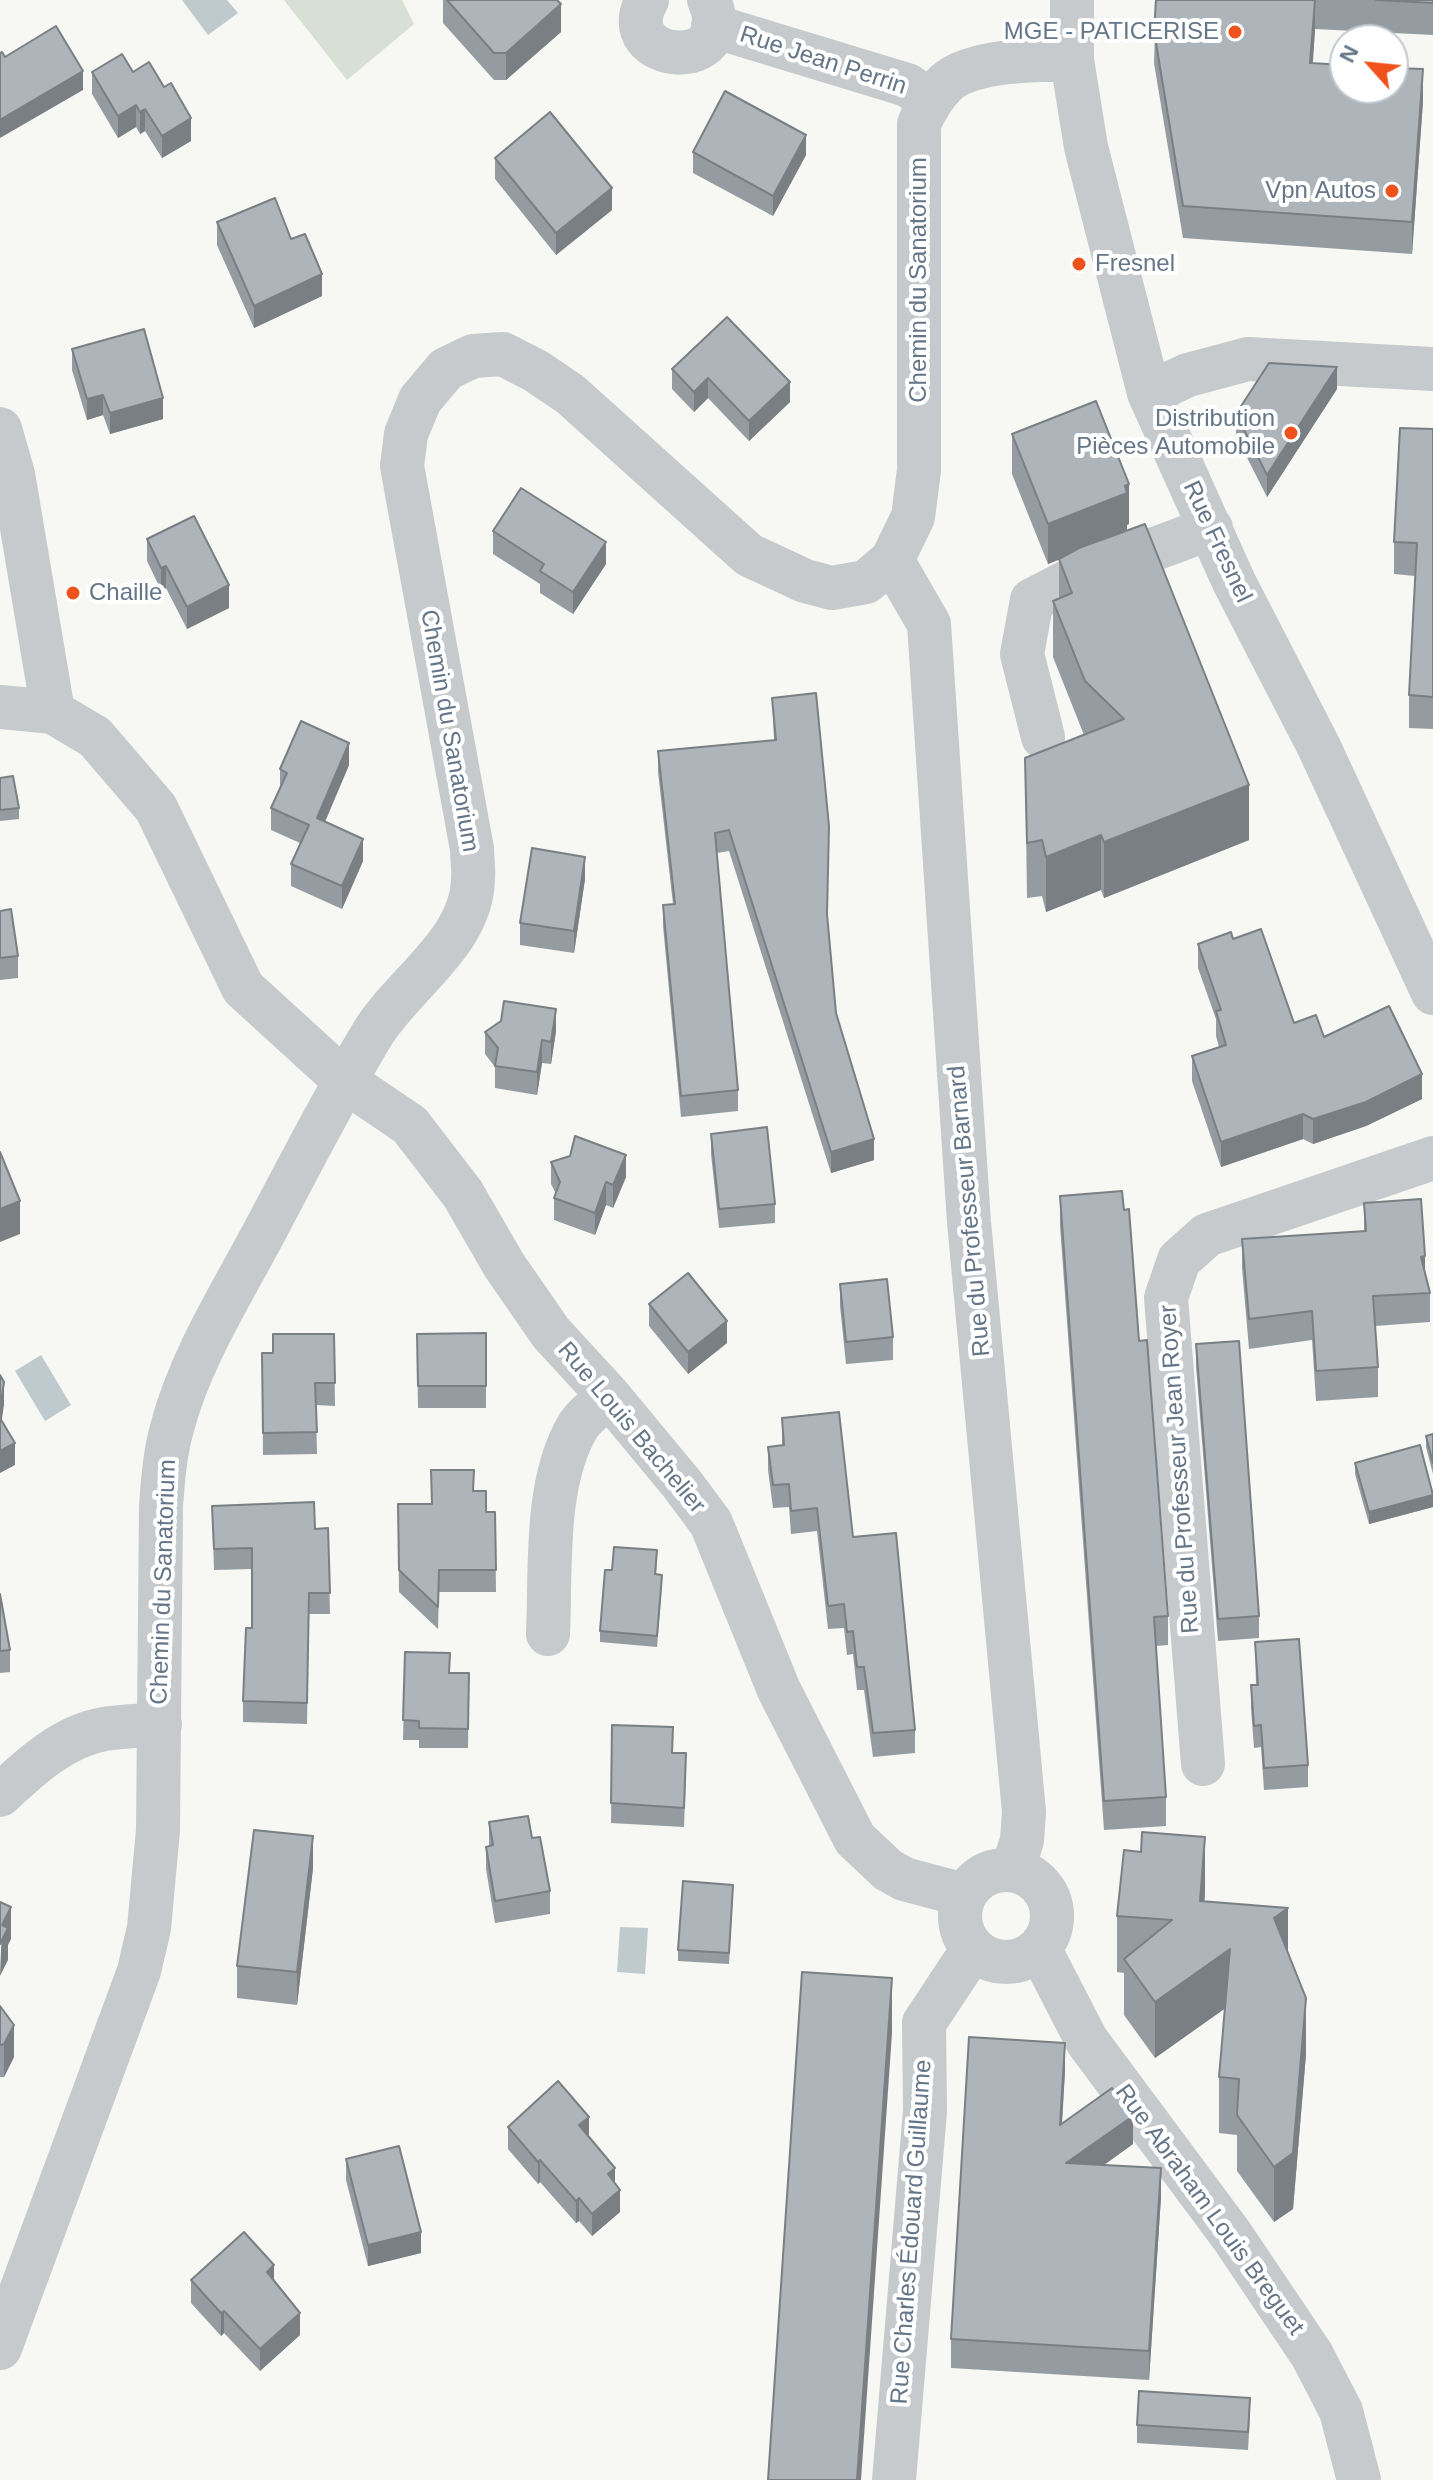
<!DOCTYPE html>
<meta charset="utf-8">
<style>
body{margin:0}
#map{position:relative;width:1433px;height:2480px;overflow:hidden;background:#f7f7f3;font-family:Arial,sans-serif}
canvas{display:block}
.north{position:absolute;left:1329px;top:24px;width:80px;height:80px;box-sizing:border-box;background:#fff;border:2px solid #c1c8cf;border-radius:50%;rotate:297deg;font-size:22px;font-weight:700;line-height:32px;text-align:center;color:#647687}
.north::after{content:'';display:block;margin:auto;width:28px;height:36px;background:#ef531b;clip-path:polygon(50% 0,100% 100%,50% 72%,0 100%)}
</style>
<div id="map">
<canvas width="1433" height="2480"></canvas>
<div class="north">N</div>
</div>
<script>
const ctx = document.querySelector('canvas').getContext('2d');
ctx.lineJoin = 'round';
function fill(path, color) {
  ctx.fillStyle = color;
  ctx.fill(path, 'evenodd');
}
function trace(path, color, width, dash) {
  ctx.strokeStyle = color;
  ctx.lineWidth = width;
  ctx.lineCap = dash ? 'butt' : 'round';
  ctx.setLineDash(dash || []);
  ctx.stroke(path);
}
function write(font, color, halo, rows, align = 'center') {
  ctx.font = font + ' Arial,sans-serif';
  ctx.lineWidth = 8;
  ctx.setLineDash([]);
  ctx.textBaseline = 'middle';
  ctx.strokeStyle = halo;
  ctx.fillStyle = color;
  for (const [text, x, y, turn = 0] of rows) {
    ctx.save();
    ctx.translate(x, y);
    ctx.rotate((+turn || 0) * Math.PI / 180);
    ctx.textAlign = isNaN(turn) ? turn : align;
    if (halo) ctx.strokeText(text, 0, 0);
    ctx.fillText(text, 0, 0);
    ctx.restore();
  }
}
fill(new Path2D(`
 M 284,0 L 402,0 L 414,24 L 347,80 Z`), '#d8dfd4');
fill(new Path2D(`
 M 182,0 L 227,0 L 238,13 L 208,35 Z
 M 41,1355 L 71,1405 L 45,1421 L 15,1371 Z
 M 620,1927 L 648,1928 L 645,1974 L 617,1972 Z`), '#bfcacf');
trace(new Path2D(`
 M 647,0 C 611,65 742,75 709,0
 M 1072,0 L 1072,60 L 1086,147 L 1149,393 L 1234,582 L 1319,747 L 1433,993
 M 713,26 L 907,85 L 930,100
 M 1149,393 L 1188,375 L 1248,359 L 1433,369
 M 0,429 L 13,474 L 53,712 L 95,737 L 156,808 L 243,988 L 345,1081 L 410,1125 L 463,1194 L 504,1265 L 551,1333 L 609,1396 L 682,1484 L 711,1523 L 779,1690 L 855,1839 L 888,1870 L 904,1879 L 964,1895
 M 892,560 L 929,624 L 969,1222 L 1024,1812 L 1022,1840 L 1013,1869
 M 0,707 L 53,712
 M 1043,737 L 1022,654 L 1032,600 L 1069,581 L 1211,528
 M 548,1634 C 551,1569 544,1483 578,1426 C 585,1415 599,1405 609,1396
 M 1203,1764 L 1166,1298 L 1179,1260 L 1207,1235 L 1433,1158
 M 0,1795 C 29,1768 63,1736 104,1729 C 122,1726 142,1726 160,1724
 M960 1916a46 46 0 1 1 92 0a46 46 0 1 1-92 0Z
 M 1039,1948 L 1087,2041 L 1232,2236 L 1312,2355 L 1341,2411 L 1359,2480
 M 0,2348 L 139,1971 L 149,1928 L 158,1830 L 161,1506 C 163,1479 165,1453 172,1428 C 191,1356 234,1290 268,1225 C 302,1161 335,1096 373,1033 C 404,983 472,942 473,879 C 474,869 472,858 472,849 L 402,466 L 406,434 L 420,400 L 446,369 L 473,356 L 503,354 L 536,371 L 570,394 L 749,555 L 805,581 L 832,588 L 866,582 L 892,560 L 913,517 L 919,470 L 919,124 C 926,108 933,95 946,83 C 970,60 1039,59 1072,60
 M 894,2480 L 925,2111 L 924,2023 L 973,1949`), '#c6cacd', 44);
fill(new Path2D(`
 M 443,0 L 557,0 L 561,32 L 506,80 L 494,80 L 443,23 Z
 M 1156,0 L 1433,0 L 1433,35 L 1315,29 L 1313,63 L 1423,101 L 1412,254 L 1183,238 L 1154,63 Z
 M 92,72 L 133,72 L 191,141 L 162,158 L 145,131 L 140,134 L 136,127 L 118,138 L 92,94 Z
 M 693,152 L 806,155 L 773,216 L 693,173 Z
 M 495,158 L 612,210 L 556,255 L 495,179 Z
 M 217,222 L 322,296 L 254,328 L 217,245 Z
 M 727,317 L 790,402 L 749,441 L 708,398 L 694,412 L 672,389 L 672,369 Z
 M 72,349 L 163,419 L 110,434 L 103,415 L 87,420 L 72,370 Z
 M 1337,389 L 1267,497 L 1236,436 L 1236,414 Z
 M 1433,429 L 1433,729 L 1409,728 L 1409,695 L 1415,576 L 1394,574 L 1394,542 Z
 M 1012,434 L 1129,524 L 1127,525 L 1127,530 L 1249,840 L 1104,898 L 1101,890 L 1046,912 L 1042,896 L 1027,898 L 1025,758 L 1084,735 L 1053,657 L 1053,601 L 1059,599 L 1059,559 L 1048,564 L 1012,474 Z
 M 493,531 L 606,564 L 573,614 L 540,593 L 540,584 L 493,554 Z
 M 147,539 L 229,608 L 187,629 L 166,588 L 161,590 L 147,561 Z
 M 772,698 L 827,918 L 836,1013 L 874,1160 L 831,1173 L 729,851 L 717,853 L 738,1090 L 738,1111 L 681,1117 L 663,926 L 663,905 L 673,904 L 658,772 L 658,751 L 774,740 Z
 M 349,765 L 325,822 L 363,861 L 342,909 L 291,886 L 291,864 L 300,843 L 271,830 L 271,808 L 280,788 L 280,769 Z
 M 0,778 L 19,808 L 19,819 L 0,821 Z
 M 585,879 L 574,953 L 520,945 L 520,923 Z
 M 0,911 L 18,956 L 18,978 L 0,980 Z
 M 1233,939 L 1294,1023 L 1324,1037 L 1422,1099 L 1366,1126 L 1313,1144 L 1303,1139 L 1221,1167 L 1192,1081 L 1192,1056 L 1219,1047 L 1216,1036 L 1216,1019 L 1198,968 L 1198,944 Z
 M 556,1031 L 551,1064 L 542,1063 L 537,1095 L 495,1088 L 495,1067 L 485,1054 L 485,1032 Z
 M 711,1134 L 775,1204 L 775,1223 L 719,1228 L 711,1154 Z
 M 570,1156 L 626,1177 L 613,1208 L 606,1205 L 595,1235 L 554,1220 L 554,1198 L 556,1194 L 551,1184 L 551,1162 Z
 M 1060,1196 L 1139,1341 L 1168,1616 L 1168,1645 L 1156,1646 L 1166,1797 L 1166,1826 L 1104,1830 L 1060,1226 Z
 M 1364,1203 L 1425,1275 L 1430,1293 L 1430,1322 L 1375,1326 L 1378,1367 L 1378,1397 L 1316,1401 L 1312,1340 L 1249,1349 L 1242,1268 L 1242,1239 L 1364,1231 Z
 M 840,1284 L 893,1337 L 893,1360 L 846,1364 L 840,1306 Z
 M 649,1304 L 727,1343 L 688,1374 L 649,1326 Z
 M 486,1333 L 486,1408 L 418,1408 L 417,1334 Z
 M 334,1334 L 335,1406 L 316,1405 L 317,1454 L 263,1455 L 262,1353 L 273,1353 Z
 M 1196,1344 L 1259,1616 L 1259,1638 L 1218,1641 L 1196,1366 Z
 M 782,1418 L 853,1537 L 915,1730 L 915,1753 L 873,1757 L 864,1690 L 857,1690 L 853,1654 L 847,1655 L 844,1628 L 828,1629 L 817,1531 L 791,1534 L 789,1507 L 773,1508 L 768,1470 L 768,1447 L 782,1445 Z
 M 1433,1434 L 1433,1474 L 1426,1447 L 1426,1436 Z
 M 1355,1463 L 1433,1507 L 1369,1524 L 1355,1474 Z
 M 473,1491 L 486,1512 L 495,1512 L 496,1592 L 439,1592 L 438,1629 L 399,1592 L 398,1504 L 431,1504 Z
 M 212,1506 L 315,1529 L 328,1528 L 330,1614 L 309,1614 L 307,1724 L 243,1722 L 243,1701 L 252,1628 L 252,1569 L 214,1570 Z
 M 657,1562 L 656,1574 L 662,1586 L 657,1647 L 600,1642 L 600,1631 L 612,1570 Z
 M 0,1594 L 10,1650 L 10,1672 L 0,1673 Z
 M 1255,1642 L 1308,1765 L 1308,1787 L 1264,1790 L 1261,1747 L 1254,1748 L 1251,1708 L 1251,1685 L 1256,1685 Z
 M 405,1652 L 450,1673 L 469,1673 L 468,1748 L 419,1748 L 419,1740 L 403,1740 Z
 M 612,1725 L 673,1753 L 686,1773 L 684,1827 L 611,1823 Z
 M 489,1822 L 532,1838 L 550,1891 L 550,1914 L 495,1923 L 486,1869 L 486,1847 L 489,1846 Z
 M 313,1868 L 297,2005 L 237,1998 L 237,1966 Z
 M 1205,1893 L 1204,1901 L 1288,1953 L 1306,2054 L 1293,2209 L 1274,2222 L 1237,2171 L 1237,2135 L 1219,2133 L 1219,2077 L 1225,2008 L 1155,2058 L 1124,2015 L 1124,1973 L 1117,1972 L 1117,1916 Z
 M 733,1896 L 729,1964 L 678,1961 L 678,1950 Z
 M 0,2006 L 14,2057 L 4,2077 L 0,2077 Z
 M 1065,2071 L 1062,2124 L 1133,2144 L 1104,2165 L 1161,2197 L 1149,2380 L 951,2368 L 951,2339 Z
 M 508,2127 L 589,2137 L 615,2183 L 620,2212 L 592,2236 L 579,2221 L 576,2223 L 540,2182 L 538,2184 L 508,2149 Z
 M 346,2159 L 421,2253 L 368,2266 L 346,2180 Z
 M 191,2280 L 274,2281 L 300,2335 L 260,2371 L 224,2333 L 221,2336 L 191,2303 Z
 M 1250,2416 L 1248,2450 L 1137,2443 L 1137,2425 Z`), '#959ca1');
fill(new Path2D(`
 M 1315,0 L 1315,29 L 1310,96 L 1310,63 Z
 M 561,4 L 561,32 L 506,80 L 506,53 Z
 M 1423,69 L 1423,101 L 1412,254 L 1412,222 Z
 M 83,71 L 83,90 L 0,138 L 0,120 Z
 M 136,105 L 136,127 L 118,138 L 118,116 Z
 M 145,109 L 145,131 L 140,134 L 140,112 Z
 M 191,118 L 191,141 L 162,158 L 162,136 Z
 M 806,135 L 806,155 L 773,216 L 773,196 Z
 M 612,188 L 612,210 L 556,255 L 556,233 Z
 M 322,274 L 322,296 L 254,328 L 254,306 Z
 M 1337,367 L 1337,389 L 1267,497 L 1267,475 Z
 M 708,378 L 708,398 L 694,412 L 694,392 Z
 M 790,382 L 790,402 L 749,441 L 749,421 Z
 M 103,395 L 103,415 L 87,420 L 87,399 Z
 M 163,398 L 163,419 L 110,434 L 110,413 Z
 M 1129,484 L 1129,524 L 1127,525 L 1127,533 L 1048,564 L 1048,524 Z
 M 606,542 L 606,564 L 573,614 L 573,592 Z
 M 166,566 L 166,588 L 161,590 L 161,568 Z
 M 229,585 L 229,608 L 187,629 L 187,607 Z
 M 349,743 L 349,765 L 317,840 L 317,818 Z
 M 1249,785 L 1249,840 L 1104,898 L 1104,842 Z
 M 1101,835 L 1101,890 L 1046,912 L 1046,857 Z
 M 363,839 L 363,861 L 342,909 L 342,886 Z
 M 585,857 L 585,879 L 574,953 L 574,931 Z
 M 556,1009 L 556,1031 L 551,1064 L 551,1042 Z
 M 542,1040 L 542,1063 L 537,1095 L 537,1072 Z
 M 1422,1074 L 1422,1099 L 1366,1126 L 1313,1144 L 1313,1119 Z
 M 1303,1114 L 1303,1139 L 1221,1167 L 1221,1142 Z
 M 874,1139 L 874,1160 L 831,1173 L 831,1152 Z
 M 626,1155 L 626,1177 L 613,1208 L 613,1185 Z
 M 606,1182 L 606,1205 L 595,1235 L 595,1213 Z
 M 20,1201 L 20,1234 L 0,1242 L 0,1209 Z
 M 1425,1256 L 1425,1286 L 1421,1257 Z
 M 727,1321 L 727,1343 L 688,1374 L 688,1352 Z
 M 4,1382 L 4,1405 L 0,1432 L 0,1409 Z
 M 15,1443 L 15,1465 L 0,1473 L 0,1451 Z
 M 1433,1495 L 1433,1507 L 1369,1524 L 1369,1512 Z
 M 313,1836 L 313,1868 L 297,2005 L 297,1972 Z
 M 1205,1837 L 1205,1893 L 1200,1957 L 1200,1901 Z
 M 11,1907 L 11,1939 L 8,1945 L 8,1960 L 0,1976 L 2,1925 Z
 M 1288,1908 L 1288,1964 L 1274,1918 Z
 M 1230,1949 L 1230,2005 L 1155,2058 L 1155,2002 Z
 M 892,1978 L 892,2033 L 861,2480 L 857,2480 Z
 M 1306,1998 L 1306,2054 L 1293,2209 L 1274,2222 L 1274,2167 Z
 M 14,2025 L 14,2057 L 4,2077 L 4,2044 Z
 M 1065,2043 L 1065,2071 L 1060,2153 L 1060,2125 Z
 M 1133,2116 L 1133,2144 L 1066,2192 L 1066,2163 Z
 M 589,2117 L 589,2139 L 579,2125 Z
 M 540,2160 L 540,2182 L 538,2184 L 538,2162 Z
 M 615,2168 L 615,2190 L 608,2174 Z
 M 1161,2168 L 1161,2197 L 1149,2380 L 1149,2351 Z
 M 620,2190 L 620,2212 L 592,2236 L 592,2214 Z
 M 579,2198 L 579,2221 L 576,2223 L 576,2201 Z
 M 421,2232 L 421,2253 L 368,2266 L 368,2245 Z
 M 274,2265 L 274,2287 L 267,2272 Z
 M 224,2311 L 224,2333 L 221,2336 L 221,2313 Z
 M 300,2313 L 300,2335 L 260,2371 L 260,2349 Z`), '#797f83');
const building = new Path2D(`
 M 447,0 L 557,0 L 561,4 L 506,53 L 494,53 Z
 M 1156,0 L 1315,0 L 1310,63 L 1345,65 L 1345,88 L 1393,88 L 1393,68 L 1423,69 L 1412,222 L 1183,206 L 1154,31 Z
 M 1376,0 L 1433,0 L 1433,3 Z
 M 56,26 L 83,71 L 0,120 L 0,53 L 2,52 L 5,57 Z
 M 122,54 L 133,72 L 149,62 L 164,87 L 171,83 L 191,118 L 162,136 L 145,109 L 140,112 L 136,105 L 118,116 L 92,72 Z
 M 725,91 L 806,135 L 773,196 L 693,152 Z
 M 550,112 L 612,188 L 556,233 L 495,158 Z
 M 275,198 L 291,239 L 305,234 L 322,274 L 254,306 L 217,222 Z
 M 727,317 L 790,382 L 749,421 L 708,378 L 694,392 L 672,369 Z
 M 144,329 L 163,398 L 110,413 L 103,395 L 87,399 L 72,349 Z
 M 1269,363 L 1337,367 L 1267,475 L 1236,414 Z
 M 1096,401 L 1129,484 L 1125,486 L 1127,493 L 1048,524 L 1012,434 Z
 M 1400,428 L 1433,429 L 1433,697 L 1409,695 L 1417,543 L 1394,542 Z
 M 521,488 L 606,542 L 573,592 L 540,571 L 544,564 L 493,531 Z
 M 194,516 L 229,585 L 187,607 L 166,566 L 161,568 L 147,539 Z
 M 1145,524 L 1249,785 L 1104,842 L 1101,835 L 1046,857 L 1042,840 L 1027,843 L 1025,758 L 1124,719 L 1085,681 L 1053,601 L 1072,593 L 1059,559 L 1079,548 Z
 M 816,693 L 829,826 L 827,914 L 836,1013 L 874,1139 L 831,1152 L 729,830 L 715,833 L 738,1090 L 681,1096 L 663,905 L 675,904 L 658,751 L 776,740 L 772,698 Z
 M 301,721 L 349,743 L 317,818 L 363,839 L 342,886 L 291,864 L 309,825 L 271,808 L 287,773 L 280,769 Z
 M 13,776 L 19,808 L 0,810 L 0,778 Z
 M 532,848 L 585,857 L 574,931 L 520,923 Z
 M 11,909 L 18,956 L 0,958 L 0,911 Z
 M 1261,929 L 1294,1023 L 1316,1015 L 1324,1037 L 1389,1006 L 1422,1074 L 1366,1102 L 1313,1119 L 1303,1114 L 1221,1142 L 1192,1056 L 1226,1045 L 1216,1011 L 1221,1010 L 1198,944 L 1231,932 L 1233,939 Z
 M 504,1001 L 556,1009 L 551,1042 L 542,1040 L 537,1072 L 495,1066 L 498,1048 L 485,1032 L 501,1021 Z
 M 767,1127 L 775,1204 L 719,1209 L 711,1134 Z
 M 575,1136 L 626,1155 L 613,1185 L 606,1182 L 595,1213 L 554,1198 L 560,1182 L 551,1162 L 570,1156 Z
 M 0,1152 L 20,1201 L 0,1209 Z
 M 1122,1191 L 1124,1210 L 1129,1209 L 1139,1341 L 1147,1340 L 1168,1616 L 1154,1617 L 1166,1797 L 1104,1801 L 1060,1196 Z
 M 1421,1199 L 1425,1256 L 1421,1257 L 1430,1293 L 1373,1296 L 1378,1367 L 1316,1371 L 1312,1311 L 1249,1319 L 1242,1239 L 1366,1231 L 1364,1203 Z
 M 688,1273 L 727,1321 L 688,1352 L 649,1304 Z
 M 887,1279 L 893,1337 L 846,1342 L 840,1284 Z
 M 486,1333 L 486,1386 L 418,1386 L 417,1334 Z
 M 273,1334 L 334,1334 L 335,1383 L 315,1383 L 317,1432 L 263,1433 L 262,1353 L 273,1353 Z
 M 1239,1341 L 1259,1616 L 1218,1619 L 1196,1344 Z
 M 0,1375 L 4,1382 L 0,1409 Z
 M 839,1412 L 853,1537 L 896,1533 L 915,1730 L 873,1733 L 864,1667 L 857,1667 L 853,1631 L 847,1632 L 844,1604 L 828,1606 L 817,1508 L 791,1511 L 789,1484 L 773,1485 L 768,1447 L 784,1445 L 782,1418 Z
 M 0,1418 L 15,1443 L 0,1451 Z
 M 1433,1434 L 1433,1463 L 1426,1436 Z
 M 1420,1445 L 1433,1495 L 1369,1512 L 1355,1463 Z
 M 431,1470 L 474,1470 L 473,1491 L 486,1491 L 486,1512 L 495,1512 L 496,1570 L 439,1570 L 438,1607 L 399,1570 L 398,1504 L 432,1504 Z
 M 314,1502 L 315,1529 L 328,1528 L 330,1593 L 309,1593 L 307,1703 L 243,1701 L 246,1628 L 252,1628 L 252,1548 L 214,1549 L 212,1506 Z
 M 614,1547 L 657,1550 L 655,1574 L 662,1575 L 657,1636 L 600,1631 L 605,1570 L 612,1570 Z
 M 0,1594 L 10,1650 L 0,1651 Z
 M 1299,1639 L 1308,1765 L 1264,1768 L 1261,1725 L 1254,1726 L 1251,1685 L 1258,1685 L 1255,1642 Z
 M 405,1652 L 450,1653 L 449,1673 L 469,1673 L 468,1729 L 419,1728 L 419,1721 L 403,1720 Z
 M 612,1725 L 673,1727 L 672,1753 L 686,1753 L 684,1808 L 611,1803 Z
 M 528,1816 L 532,1838 L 540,1837 L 550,1891 L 495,1901 L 486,1847 L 493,1845 L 489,1822 Z
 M 254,1830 L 313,1836 L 297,1972 L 237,1966 Z
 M 1142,1832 L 1205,1837 L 1200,1901 L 1288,1908 L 1274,1918 L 1306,1998 L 1293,2153 L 1274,2167 L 1237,2115 L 1239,2079 L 1219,2077 L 1230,1949 L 1155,2002 L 1124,1959 L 1172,1920 L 1117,1916 L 1124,1850 L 1141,1852 Z
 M 683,1881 L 733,1885 L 729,1953 L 678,1950 Z
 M 0,1902 L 11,1907 L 2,1925 L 8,1928 L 0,1944 Z
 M 802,1972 L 892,1978 L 857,2480 L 768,2480 Z
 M 0,2006 L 14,2025 L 4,2044 L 0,2045 Z
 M 969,2037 L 1065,2043 L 1060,2125 L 1112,2088 L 1133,2116 L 1066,2163 L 1161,2168 L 1149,2351 L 951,2339 Z
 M 558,2081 L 589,2117 L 579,2125 L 615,2168 L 608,2174 L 620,2190 L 592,2214 L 579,2198 L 576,2201 L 540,2160 L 538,2162 L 508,2127 Z
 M 399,2146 L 421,2232 L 368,2245 L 346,2159 Z
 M 244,2232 L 274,2265 L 267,2272 L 300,2313 L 260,2349 L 224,2311 L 221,2313 L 191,2280 Z
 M 1139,2391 L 1250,2398 L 1248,2432 L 1137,2425 Z`);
fill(building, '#adb5bb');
trace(building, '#797f83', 2);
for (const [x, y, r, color] of [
 [1235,32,8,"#ef531b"],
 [1392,191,8,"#ef531b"],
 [1079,264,8,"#ef531b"],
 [1291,433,8,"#ef531b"],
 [73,593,8,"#ef531b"]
]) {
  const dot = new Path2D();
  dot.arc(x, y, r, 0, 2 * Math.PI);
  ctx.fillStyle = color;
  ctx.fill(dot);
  trace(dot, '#fff', 3);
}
write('24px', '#647687', '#fff', [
 ["MGE - PATICERISE",1219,32],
 ["Vpn Autos",1376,191],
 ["Fresnel",1095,264,"left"],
 ["Distribution",1275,419],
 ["Pièces Automobile",1275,447],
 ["Chaille",89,593,"left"]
], 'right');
write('24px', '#647687', '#fff', [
 ["Rue Jean Perrin",823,61,18],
 ["Chemin du Sanatorium",919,280,-90],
 ["Rue Fresnel",1217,542,65],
 ["Chemin du Sanatorium",449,731,80],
 ["Rue du Professeur Barnard",970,1211,-95],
 ["Rue Louis Bachelier",631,1428,50],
 ["Rue du Professeur Jean Royer",1180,1469,-94],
 ["Chemin du Sanatorium",164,1582,-88],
 ["Rue Abraham Louis Breguet",1209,2210,54],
 ["Rue Charles Édouard Guillaume",912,2232,-86]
]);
</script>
